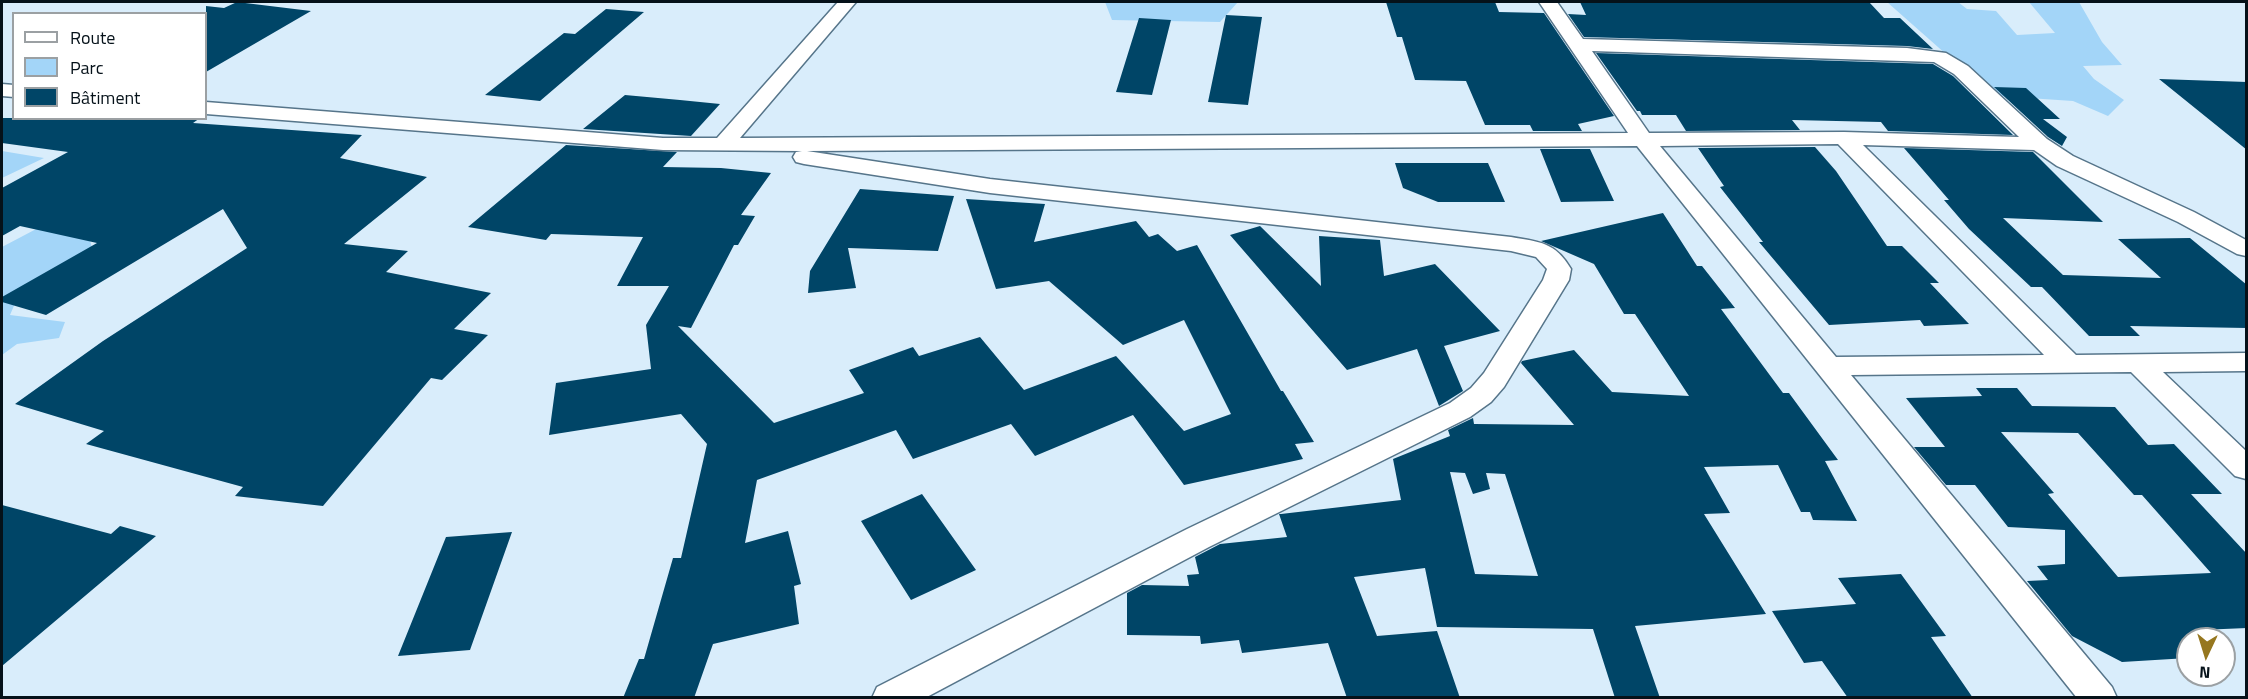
<!DOCTYPE html>
<meta charset="utf-8">
<style>
body{margin:0}
#map{position:relative;width:2248px;height:699px;overflow:hidden;background:#d9edfb;font-family:"Titillium Web",sans-serif}
canvas{display:block}
.frame{position:absolute;inset:0;border:3px solid #051119;pointer-events:none}
.legend{position:absolute;left:12px;top:12px;width:195px;height:108px;box-sizing:border-box;background:#fff;border:2px solid #9ba0a3;margin:0;padding:8px 10px;list-style:none;font-size:18px;color:#051119}
.legend li{display:flex;align-items:center;gap:12px;height:30px}
.legend b{width:30px;border:2px solid #9ba0a3}
.north{position:absolute;left:2176px;top:627px;width:60px;height:60px;box-sizing:border-box;background:#fff;border:2px solid #9ba0a3;border-radius:50%;rotate:184deg;font-size:16px;font-weight:700;line-height:24px;text-align:center;color:#051119}
.north::after{content:'';display:block;margin:auto;width:21px;height:27px;background:#96771f;clip-path:polygon(50% 0,100% 100%,50% 72%,0 100%)}
</style>
<div id="map">
<canvas width="2248" height="699"></canvas>
<div class="frame"></div>
<ul class="legend">
<li><b style="height:8px;background:#fff"></b>Route</li>
<li><b style="height:16px;background:#a3d5f8"></b>Parc</li>
<li><b style="height:16px;background:#004567"></b>Bâtiment</li>
</ul>
<div class="north">N</div>
</div>
<script>
const ctx = document.querySelector('canvas').getContext('2d');
ctx.lineJoin = 'round';
function fill(path, color) {
  ctx.fillStyle = color;
  ctx.fill(path, 'evenodd');
}
function trace(path, color, width, dash) {
  ctx.strokeStyle = color;
  ctx.lineWidth = width;
  ctx.lineCap = dash ? 'butt' : 'round';
  ctx.setLineDash(dash || []);
  ctx.stroke(path);
}
fill(new Path2D(`
 M 1105,2 L 1238,2 L 1220,22 L 1112,20 Z
 M 1887,2 L 1958,2 L 1967,9 L 1996,11 L 2017,35 L 2055,33 L 2029,2 L 2079,2 L 2102,42 L 2122,65 L 2083,66 L 2094,79 L 2124,100 L 2108,116 L 2073,101 L 1998,96 L 1947,55 Z
 M 2,151 L 44,158 L 2,178 Z
 M 40,227 L 88,234 L 94,254 L 19,294 L 10,315 L 65,322 L 59,338 L 17,344 L 2,355 L 2,247 Z`), '#a3d5f8');
fill(new Path2D(`
 M 237,2 L 311,11 L 206,72 L 206,6 L 224,8 Z
 M 1386,2 L 1495,2 L 1499,12 L 1544,13 L 1614,116 L 1578,124 L 1582,131 L 1533,131 L 1530,125 L 1485,125 L 1466,81 L 1415,80 L 1402,37 L 1397,37 Z
 M 1580,2 L 1869,2 L 1884,18 L 1900,18 L 1933,49 L 1907,46 L 1584,37 L 1568,14 L 1586,15 Z
 M 606,9 L 644,12 L 540,101 L 485,95 L 564,33 L 575,34 Z
 M 1226,15 L 1262,17 L 1248,105 L 1208,102 Z
 M 1139,18 L 1171,20 L 1152,95 L 1116,92 Z
 M 1596,53 L 1933,64 L 1953,76 L 2013,135 L 1888,131 L 1881,122 L 1792,120 L 1800,130 L 1686,131 L 1676,115 L 1642,115 L 1640,111 L 1637,111 Z
 M 2159,79 L 2247,82 L 2247,150 Z
 M 1994,87 L 2026,88 L 2060,119 L 2043,119 L 2067,137 L 2062,146 L 2048,137 Z
 M 625,95 L 680,100 L 720,104 L 691,136 L 583,129 Z
 M 2,118 L 200,118 L 193,123 L 362,135 L 340,158 L 427,177 L 344,244 L 408,251 L 386,272 L 491,293 L 454,329 L 488,335 L 442,380 L 431,378 L 323,506 L 235,496 L 243,487 L 86,444 L 104,431 L 15,404 L 103,341 L 247,248 L 223,209 L 46,315 L 2,302 L 2,297 L 97,243 L 20,226 L 2,236 L 2,188 L 68,152 L 2,143 Z
 M 566,145 L 677,152 L 663,167 L 721,168 L 771,173 L 741,215 L 755,216 L 738,245 L 734,245 L 691,328 L 678,326 L 774,423 L 864,393 L 849,370 L 913,347 L 919,356 L 980,337 L 1024,390 L 1116,356 L 1184,431 L 1231,414 L 1184,320 L 1123,345 L 1049,281 L 996,289 L 966,199 L 1045,204 L 1034,242 L 1136,221 L 1149,237 L 1158,234 L 1177,251 L 1197,245 L 1281,391 L 1283,391 L 1314,442 L 1295,444 L 1303,459 L 1184,485 L 1133,415 L 1035,456 L 1011,424 L 913,459 L 896,430 L 757,480 L 745,543 L 788,531 L 801,584 L 794,586 L 799,624 L 713,644 L 694,698 L 623,698 L 639,659 L 644,659 L 673,558 L 681,558 L 707,444 L 681,414 L 549,435 L 556,383 L 651,369 L 646,325 L 669,286 L 617,286 L 643,237 L 551,234 L 546,240 L 468,227 Z
 M 1815,147 L 1836,171 L 1887,246 L 1902,246 L 1939,283 L 1930,283 L 1969,324 L 1924,326 L 1920,320 L 1829,325 L 1759,242 L 1763,242 L 1720,187 L 1724,186 L 1698,148 Z
 M 1904,148 L 2033,152 L 2103,222 L 2003,218 L 2063,275 L 2161,278 L 2118,239 L 2190,238 L 2247,285 L 2247,328 L 2130,326 L 2140,336 L 2089,336 L 2042,287 L 2031,287 L 1969,229 L 1944,200 L 1949,200 Z
 M 1540,149 L 1590,149 L 1614,201 L 1561,202 Z
 M 1395,163 L 1488,163 L 1505,202 L 1438,202 L 1403,188 Z
 M 860,189 L 954,196 L 938,251 L 848,248 L 856,288 L 808,293 L 810,271 Z
 M 1663,213 L 1697,266 L 1702,266 L 1735,308 L 1721,309 L 1783,393 L 1789,393 L 1838,460 L 1825,461 L 1857,521 L 1813,520 L 1810,512 L 1801,512 L 1778,465 L 1704,467 L 1730,513 L 1704,514 L 1766,614 L 1635,626 L 1660,698 L 1615,698 L 1593,629 L 1437,627 L 1425,568 L 1354,577 L 1377,636 L 1437,631 L 1460,698 L 1347,698 L 1328,643 L 1242,653 L 1239,640 L 1201,644 L 1200,636 L 1127,635 L 1127,593 L 1142,585 L 1189,586 L 1187,575 L 1199,574 L 1195,557 L 1220,544 L 1287,537 L 1279,514 L 1281,514 L 1401,500 L 1393,459 L 1450,436 L 1448,430 L 1473,418 L 1474,424 L 1574,425 L 1521,363 L 1522,361 L 1574,350 L 1612,392 L 1689,396 L 1635,314 L 1624,314 L 1594,264 L 1541,241 ZM 1450,472 L 1465,473 L 1473,494 L 1490,489 L 1486,473 L 1505,474 L 1538,576 L 1475,574 Z
 M 1260,226 L 1321,286 L 1319,236 L 1380,240 L 1384,276 L 1435,264 L 1500,331 L 1444,346 L 1463,391 L 1439,406 L 1417,349 L 1347,370 L 1230,235 Z
 M 1976,388 L 2017,388 L 2032,406 L 2115,407 L 2148,445 L 2174,444 L 2222,494 L 2191,494 L 2247,554 L 2247,628 L 2200,630 L 2209,639 L 2188,639 L 2188,658 L 2122,662 L 2072,636 L 2027,581 L 2048,580 L 2037,566 L 2065,564 L 2065,530 L 2008,527 L 1975,485 L 1946,485 L 1914,447 L 1945,447 L 1906,398 L 1982,396 ZM 2001,432 L 2078,433 L 2134,495 L 2142,495 L 2211,573 L 2118,577 L 2048,494 L 2054,493 Z
 M 922,494 L 976,570 L 911,600 L 861,521 Z
 M 2,505 L 111,534 L 120,526 L 156,536 L 2,666 Z
 M 512,532 L 470,650 L 398,656 L 446,537 Z
 M 1901,574 L 1946,636 L 1931,637 L 1973,698 L 1848,698 L 1822,661 L 1804,663 L 1772,611 L 1856,604 L 1838,578 Z`), '#004567');
const minor = new Path2D(`
 M 838,2 L 856,2 L 740,138 L 1628,133 L 1539,2 L 1557,2 L 1583,39 L 1907,48 L 1946,53 L 1968,66 L 2047,139 L 2073,156 L 2194,212 L 2246,240 L 2246,256 L 2237,254 L 2178,222 L 2057,166 L 2034,150 L 1863,145 L 2076,355 L 2246,353 L 2246,371 L 2163,372 L 2246,451 L 2246,479 L 2235,476 L 2131,372 L 1851,375 L 2112,687 L 2117,698 L 2077,698 L 1637,146 L 807,151 L 990,179 L 1511,237 C 1540,242 1555,242 1571,269 L 1569,280 L 1504,387 L 1491,402 L 1470,417 L 1209,547 L 925,698 L 872,698 L 877,687 L 1187,529 L 1450,403 L 1471,388 L 1484,373 L 1543,280 L 1547,269 L 1536,257 L 1511,251 L 990,193 L 804,164 L 796,162 L 793,157 L 796,152 L 802,151 L 663,150 L 206,114 L 206,102 L 663,138 L 717,138 ZM 1592,51 L 1934,62 L 1954,74 L 2019,137 L 1844,132 L 1649,133 ZM 1838,144 L 2044,355 L 1836,357 L 1660,146 Z
 M 2,84 L 14,85 L 14,97 L 2,96 Z`);
trace(minor, '#56758a', 3);
fill(minor, '#fff');
</script>
